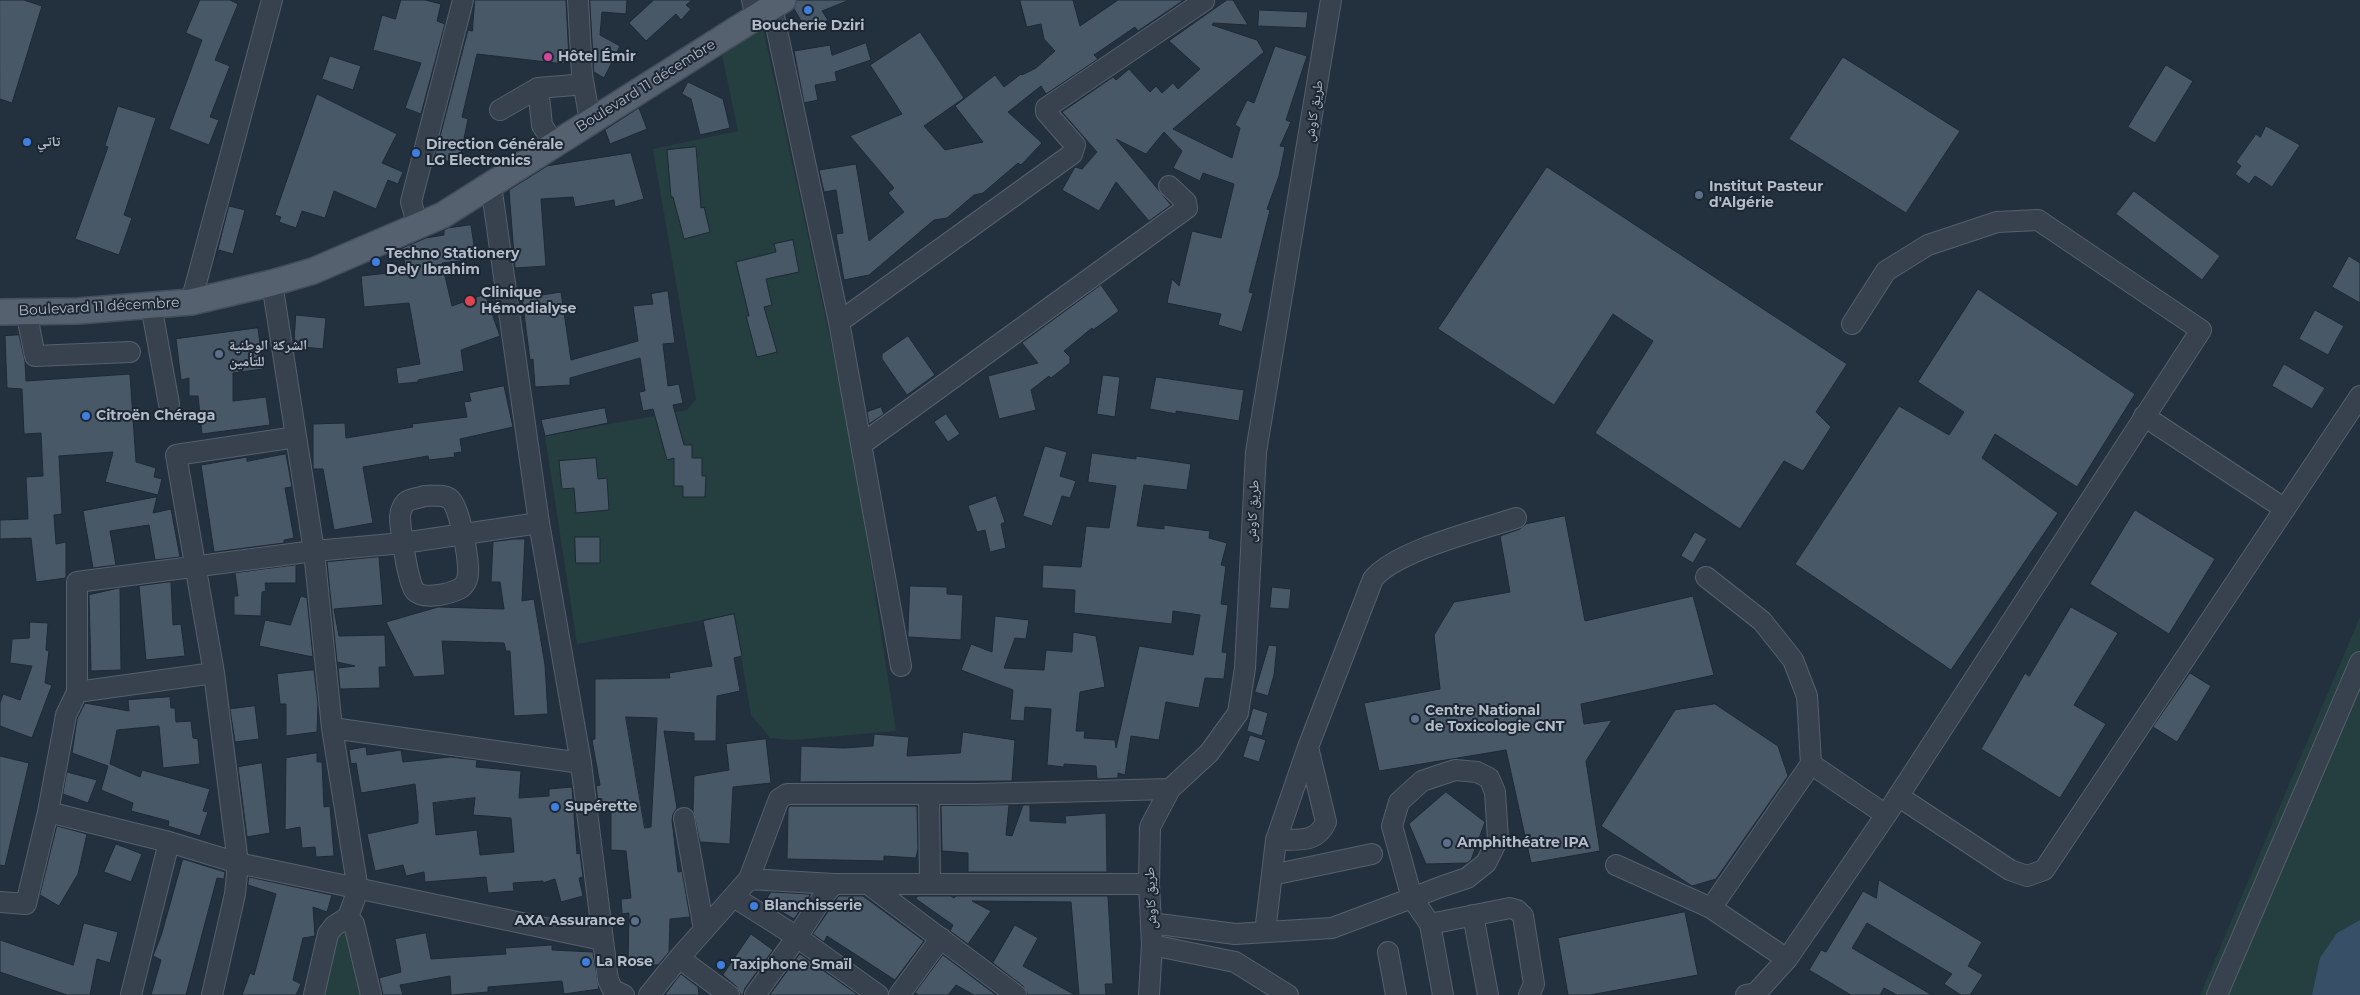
<!DOCTYPE html>
<meta charset="utf-8">
<style>
body{margin:0}
canvas{display:block;background:#23313e}
</style>
<canvas width="2360" height="995"></canvas>
<script>
const ctx = document.querySelector('canvas').getContext('2d');
ctx.lineJoin = 'round';
function fill(path, color) {
  ctx.fillStyle = color;
  ctx.fill(path, 'evenodd');
}
function trace(path, color, width, dash) {
  ctx.strokeStyle = color;
  ctx.lineWidth = width;
  ctx.lineCap = dash ? 'butt' : 'round';
  ctx.setLineDash(dash || []);
  ctx.stroke(path);
}
function write(font, color, halo, rows, align = 'center') {
  ctx.font = font + ' Montserrat,"Noto Naskh Arabic",sans-serif';
  ctx.lineWidth = 4;
  ctx.setLineDash([]);
  ctx.textBaseline = 'middle';
  ctx.strokeStyle = halo;
  ctx.fillStyle = color;
  for (const [text, x, y, turn = 0] of rows) {
    ctx.save();
    ctx.translate(x, y);
    ctx.rotate((+turn || 0) * Math.PI / 180);
    ctx.textAlign = isNaN(turn) ? turn : align;
    if (halo) ctx.strokeText(text, 0, 0);
    ctx.fillText(text, 0, 0);
    ctx.restore();
  }
}
fill(new Path2D(`
 M 763,28 L 850,431 L 896,731 L 792,740 L 770,738 L 751,715 L 734,614 L 577,644 L 545,436 L 687,410 L 696,399 L 653,149 L 738,131 L 721,50 Z
 M 2360,617 L 2360,995 L 2200,995 Z
 M 340,929 L 347,930 L 362,995 L 320,995 L 337,934 Z`), '#253e3f');
fill(new Path2D(`
 M 2360,920 L 2360,995 L 2312,995 L 2320,958 L 2337,933 Z`), '#384f68');
const building = new Path2D(`
 M 0,0 L 24,0 L 42,6 L 12,103 L 0,99 Z
 M 200,0 L 230,0 L 238,4 L 215,60 L 230,66 L 210,117 L 219,120 L 209,145 L 169,129 L 202,40 L 186,33 Z
 M 401,0 L 425,0 L 441,4 L 437,21 L 445,24 L 421,114 L 405,108 L 421,63 L 373,50 L 382,15 L 395,19 Z
 M 475,0 L 566,0 L 569,59 L 565,57 L 564,64 L 477,54 L 462,117 L 468,119 L 459,163 L 434,159 L 468,30 L 472,31 Z
 M 590,0 L 627,0 L 626,14 L 602,12 L 600,35 L 620,46 L 604,78 L 594,72 Z
 M 654,0 L 692,0 L 686,5 L 691,9 L 681,20 L 676,14 L 646,41 L 629,23 Z
 M 797,0 L 847,0 L 847,1 L 822,11 L 828,20 L 808,32 L 794,9 Z
 M 1020,0 L 1073,0 L 1080,26 L 1118,0 L 1184,0 L 1138,31 L 1135,27 L 1094,55 L 1098,59 L 1046,94 L 1041,86 L 1008,112 L 1042,143 L 1021,165 L 1018,163 L 983,193 L 974,195 L 947,218 L 934,220 L 869,275 L 844,280 L 836,234 L 843,233 L 836,190 L 824,192 L 819,170 L 856,164 L 869,241 L 904,212 L 888,193 L 894,188 L 850,136 L 902,114 L 870,65 L 920,32 L 964,98 L 924,126 L 945,150 L 983,142 L 955,106 L 995,75 L 1004,87 L 1021,74 L 1022,75 L 1036,68 L 1055,51 L 1044,39 L 1041,24 L 1027,27 Z
 M 1227,0 L 1233,0 L 1248,25 L 1213,23 L 1212,25 L 1257,40 L 1264,52 L 1173,129 L 1232,158 L 1240,128 L 1235,125 L 1247,100 L 1254,103 L 1275,46 L 1307,56 L 1286,120 L 1291,122 L 1280,146 L 1285,147 L 1279,176 L 1267,209 L 1270,210 L 1249,292 L 1253,293 L 1242,332 L 1218,325 L 1221,314 L 1167,303 L 1172,279 L 1179,286 L 1192,231 L 1221,238 L 1234,184 L 1203,173 L 1200,181 L 1173,168 L 1182,151 L 1164,132 L 1146,154 L 1116,139 L 1171,205 L 1149,221 L 1116,182 L 1099,211 L 1062,190 L 1075,167 L 1082,169 L 1097,152 L 1062,112 L 1113,77 L 1116,80 L 1129,69 L 1150,92 L 1156,86 L 1162,93 L 1173,83 L 1178,89 L 1200,69 L 1169,41 Z
 M 1259,10 L 1308,12 L 1306,28 L 1258,26 Z
 M 866,43 L 871,60 L 835,72 L 837,81 L 815,85 L 818,100 L 804,103 L 794,51 L 830,45 L 832,55 Z
 M 330,56 L 361,66 L 353,90 L 322,79 Z
 M 1843,57 L 1960,131 L 1906,213 L 1789,139 Z
 M 2166,65 L 2193,81 L 2155,143 L 2128,127 Z
 M 688,82 L 723,99 L 730,128 L 700,135 L 691,99 L 682,94 Z
 M 317,94 L 397,134 L 382,163 L 403,172 L 398,184 L 388,180 L 376,209 L 334,191 L 325,218 L 302,211 L 296,228 L 279,222 L 281,217 L 275,215 Z
 M 118,106 L 156,118 L 124,215 L 132,218 L 119,255 L 75,239 L 108,147 L 105,146 Z
 M 639,108 L 647,129 L 610,144 L 605,130 Z
 M 2266,126 L 2300,145 L 2272,187 L 2255,176 L 2249,184 L 2235,174 L 2241,166 L 2236,162 L 2256,134 L 2260,137 Z
 M 696,147 L 701,208 L 704,207 L 710,232 L 684,239 L 673,197 L 671,197 L 667,150 Z
 M 631,153 L 644,199 L 615,207 L 614,200 L 575,207 L 573,197 L 541,199 L 546,266 L 515,268 L 509,190 L 547,166 Z
 M 1547,167 L 1847,364 L 1816,412 L 1831,427 L 1803,471 L 1784,461 L 1740,529 L 1595,433 L 1653,341 L 1613,314 L 1554,405 L 1438,329 Z
 M 2134,191 L 2220,256 L 2202,280 L 2116,214 Z
 M 229,206 L 245,210 L 233,254 L 219,250 L 216,257 Z
 M 471,225 L 476,259 L 442,263 L 452,306 L 485,294 L 500,336 L 461,350 L 464,371 L 418,380 L 418,382 L 398,384 L 396,368 L 420,364 L 409,303 L 364,307 L 361,276 L 406,271 L 402,248 L 426,238 L 444,235 L 444,230 L 448,228 Z
 M 793,240 L 799,272 L 766,279 L 772,305 L 764,307 L 777,352 L 757,357 L 746,316 L 749,316 L 736,262 L 776,252 L 774,244 Z
 M 2349,256 L 2360,263 L 2360,303 L 2332,287 Z
 M 1101,285 L 1119,311 L 1093,330 L 1092,328 L 1064,351 L 1070,357 L 1070,363 L 1051,378 L 1049,376 L 1031,390 L 1036,410 L 999,419 L 988,376 L 1038,363 L 1022,343 Z
 M 1978,289 L 2135,394 L 2077,487 L 1995,434 L 1982,458 L 2058,513 L 1951,670 L 1795,564 L 1899,406 L 1949,435 L 1964,412 L 1918,382 Z
 M 668,291 L 675,343 L 663,344 L 668,386 L 679,384 L 683,403 L 673,405 L 684,445 L 692,445 L 692,458 L 702,458 L 702,476 L 706,476 L 705,497 L 683,497 L 683,486 L 674,486 L 674,458 L 667,460 L 653,409 L 643,411 L 639,392 L 645,391 L 640,358 L 570,378 L 570,385 L 535,387 L 533,359 L 530,360 L 522,298 L 561,292 L 571,360 L 638,341 L 633,306 L 653,304 L 651,294 Z
 M 2315,310 L 2344,326 L 2328,355 L 2299,339 Z
 M 296,315 L 326,318 L 323,349 L 294,346 Z
 M 258,328 L 263,369 L 233,373 L 233,401 L 266,397 L 270,425 L 202,434 L 198,396 L 189,396 L 189,378 L 181,380 L 176,339 Z
 M 19,335 L 25,361 L 26,381 L 130,374 L 136,462 L 156,468 L 154,477 L 162,479 L 158,495 L 105,482 L 113,452 L 59,456 L 62,514 L 54,515 L 56,544 L 66,542 L 66,578 L 36,582 L 31,538 L 0,539 L 0,520 L 28,519 L 26,477 L 43,476 L 41,433 L 24,434 L 22,389 L 7,388 L 5,336 Z
 M 908,336 L 935,375 L 907,395 L 882,359 L 882,354 Z
 M 2284,364 L 2325,388 L 2312,409 L 2272,386 Z
 M 1103,375 L 1120,377 L 1115,417 L 1097,414 Z
 M 1156,377 L 1244,390 L 1239,421 L 1176,411 L 1176,414 L 1150,409 Z
 M 504,386 L 513,427 L 460,439 L 462,452 L 454,453 L 455,457 L 429,460 L 428,456 L 363,467 L 373,523 L 334,530 L 323,469 L 313,469 L 313,424 L 345,423 L 346,438 L 413,427 L 412,424 L 467,417 L 464,402 L 471,401 L 469,393 Z
 M 881,407 L 884,414 L 869,424 L 867,412 Z
 M 605,408 L 608,423 L 545,436 L 541,420 Z
 M 946,414 L 960,434 L 948,442 L 934,422 Z
 M 1045,446 L 1067,452 L 1060,476 L 1076,481 L 1070,498 L 1062,496 L 1052,526 L 1023,516 Z
 M 1092,453 L 1136,459 L 1136,456 L 1191,464 L 1187,490 L 1144,485 L 1137,526 L 1164,529 L 1164,525 L 1210,531 L 1209,538 L 1227,543 L 1221,565 L 1226,566 L 1221,604 L 1228,605 L 1222,652 L 1227,653 L 1224,679 L 1205,678 L 1199,708 L 1166,702 L 1159,740 L 1131,736 L 1125,775 L 1118,773 L 1118,778 L 1097,779 L 1096,766 L 1064,764 L 1064,767 L 1047,765 L 1051,709 L 1025,707 L 1024,721 L 1010,720 L 1013,690 L 961,670 L 971,644 L 992,652 L 995,616 L 1029,620 L 1026,639 L 1015,638 L 1004,668 L 1044,670 L 1046,650 L 1072,652 L 1073,632 L 1096,636 L 1105,687 L 1080,692 L 1076,731 L 1085,731 L 1084,738 L 1115,740 L 1116,748 L 1139,646 L 1193,655 L 1200,615 L 1173,611 L 1172,624 L 1074,613 L 1075,590 L 1042,588 L 1043,565 L 1081,567 L 1086,526 L 1109,528 L 1116,486 L 1088,482 Z
 M 286,454 L 292,487 L 285,488 L 294,538 L 284,540 L 284,543 L 214,552 L 201,465 L 247,457 L 247,461 Z
 M 596,458 L 598,479 L 607,478 L 609,510 L 576,513 L 574,488 L 562,489 L 559,461 Z
 M 996,496 L 1005,522 L 1001,524 L 1006,548 L 990,552 L 985,530 L 977,532 L 968,506 Z
 M 157,497 L 153,513 L 171,509 L 180,557 L 155,560 L 149,525 L 110,531 L 116,565 L 93,568 L 83,511 Z
 M 2135,510 L 2215,559 L 2169,634 L 2090,584 Z
 M 1565,516 L 1585,621 L 1693,596 L 1714,675 L 1581,704 L 1584,724 L 1612,720 L 1586,761 L 1600,851 L 1531,863 L 1506,750 L 1379,771 L 1364,703 L 1440,689 L 1434,635 L 1454,602 L 1510,592 L 1500,536 L 1520,529 L 1526,524 Z
 M 1695,532 L 1707,539 L 1693,563 L 1681,556 Z
 M 575,537 L 600,537 L 600,563 L 576,563 Z
 M 514,539 L 525,539 L 522,601 L 534,599 L 545,665 L 548,714 L 514,716 L 510,651 L 506,651 L 504,643 L 442,641 L 445,675 L 414,677 L 386,622 L 438,607 L 504,609 L 500,582 L 491,582 L 493,542 Z
 M 379,557 L 383,605 L 334,609 L 339,636 L 385,635 L 386,667 L 379,667 L 380,688 L 340,689 L 338,668 L 355,666 L 337,662 L 327,562 Z
 M 296,565 L 296,583 L 265,583 L 266,591 L 262,592 L 261,616 L 234,615 L 234,596 L 238,596 L 235,573 Z
 M 171,582 L 173,625 L 181,624 L 185,656 L 146,660 L 139,586 Z
 M 910,586 L 947,587 L 947,594 L 963,595 L 961,640 L 908,637 Z
 M 1272,587 L 1291,589 L 1289,609 L 1270,608 Z
 M 120,588 L 121,670 L 91,671 L 89,595 Z
 M 301,596 L 307,598 L 313,657 L 259,646 L 265,620 L 290,625 Z
 M 2071,607 L 2118,633 L 2074,705 L 2106,724 L 2060,798 L 1981,749 L 2025,673 L 2029,676 Z
 M 734,614 L 742,656 L 734,658 L 740,691 L 717,696 L 716,741 L 694,741 L 694,733 L 664,731 L 677,808 L 673,814 L 672,820 L 678,872 L 682,871 L 690,917 L 670,919 L 669,952 L 658,965 L 628,964 L 629,913 L 622,914 L 621,899 L 631,898 L 626,851 L 611,850 L 611,808 L 599,810 L 596,786 L 600,785 L 592,740 L 595,739 L 595,679 L 670,678 L 669,673 L 712,666 L 703,621 ZM 626,717 L 657,718 L 651,827 L 645,828 Z
 M 30,622 L 48,623 L 46,650 L 49,651 L 45,683 L 52,685 L 32,738 L 0,726 L 0,703 L 3,694 L 20,700 L 32,666 L 10,663 L 12,639 L 29,638 Z
 M 1269,645 L 1277,646 L 1274,675 L 1268,696 L 1255,692 Z
 M 314,670 L 318,704 L 317,732 L 286,736 L 286,704 L 280,704 L 277,674 Z
 M 2190,673 L 2211,686 L 2177,742 L 2153,727 Z
 M 170,697 L 171,708 L 175,708 L 176,722 L 191,721 L 193,738 L 198,739 L 200,764 L 163,768 L 159,726 L 117,730 L 110,764 L 140,777 L 142,770 L 210,789 L 203,811 L 208,812 L 200,836 L 168,826 L 169,821 L 131,811 L 133,803 L 101,790 L 108,766 L 72,753 L 77,719 L 85,703 L 129,711 L 128,700 Z
 M 1715,704 L 1778,746 L 1788,776 L 1716,879 L 1692,886 L 1601,826 L 1675,710 Z
 M 255,706 L 259,739 L 235,742 L 230,709 Z
 M 1253,708 L 1268,713 L 1262,736 L 1247,731 Z
 M 963,732 L 1015,740 L 1012,781 L 800,782 L 801,746 L 844,748 L 873,746 L 874,734 L 909,737 L 907,756 L 960,753 Z
 M 1250,735 L 1266,740 L 1259,762 L 1243,757 Z
 M 766,739 L 771,783 L 733,787 L 730,844 L 700,842 L 693,811 L 694,776 L 729,770 L 726,744 Z
 M 366,747 L 367,755 L 401,750 L 403,762 L 450,757 L 477,760 L 476,767 L 521,771 L 519,798 L 549,796 L 549,789 L 572,787 L 577,854 L 580,853 L 583,877 L 579,878 L 583,896 L 561,902 L 555,879 L 543,883 L 543,881 L 513,883 L 514,891 L 488,893 L 486,877 L 425,882 L 424,872 L 406,876 L 403,865 L 375,871 L 367,834 L 418,823 L 418,812 L 415,784 L 361,793 L 356,763 L 351,764 L 349,750 ZM 475,798 L 473,815 L 511,818 L 514,852 L 480,855 L 477,830 L 436,835 L 433,803 Z
 M 317,753 L 317,762 L 322,762 L 324,807 L 330,806 L 334,856 L 316,857 L 315,847 L 302,848 L 300,827 L 285,830 L 286,758 Z
 M 0,756 L 29,763 L 5,866 L 0,865 Z
 M 262,763 L 270,833 L 247,837 L 238,767 Z
 M 67,772 L 97,780 L 88,803 L 63,794 Z
 M 1446,792 L 1485,822 L 1471,860 L 1467,863 L 1426,864 L 1409,824 Z
 M 1009,805 L 1006,835 L 1012,836 L 1023,805 L 1030,805 L 1030,821 L 1066,823 L 1065,816 L 1106,813 L 1107,872 L 968,872 L 968,853 L 942,851 L 941,806 Z
 M 790,806 L 917,806 L 918,849 L 916,858 L 884,856 L 884,861 L 787,859 L 788,809 Z
 M 57,826 L 87,834 L 78,874 L 59,906 L 40,895 Z
 M 116,844 L 142,854 L 131,882 L 104,872 Z
 M 183,859 L 225,872 L 224,879 L 217,878 L 186,995 L 151,995 L 161,960 L 153,956 L 161,936 Z
 M 249,877 L 332,895 L 327,912 L 313,907 L 315,936 L 303,938 L 293,980 L 301,984 L 296,995 L 242,995 L 250,973 L 254,975 L 276,894 L 248,885 Z
 M 1879,880 L 1982,942 L 1968,966 L 1983,975 L 1970,995 L 1961,995 L 1944,984 L 1952,974 L 1867,923 L 1852,948 L 1932,995 L 1897,995 L 1884,988 L 1880,995 L 1851,995 L 1809,970 L 1821,950 L 1826,952 L 1863,891 L 1876,898 Z
 M 771,892 L 809,894 L 810,895 L 794,919 L 765,902 Z
 M 839,896 L 863,896 L 924,941 L 895,980 L 827,936 L 824,942 L 813,934 Z
 M 918,896 L 951,896 L 954,898 L 956,896 L 1108,896 L 1113,984 L 1105,984 L 1106,995 L 1079,995 L 1071,902 L 972,901 L 991,911 L 968,944 L 950,931 L 953,925 L 916,899 Z
 M 1685,912 L 1698,975 L 1590,995 L 1568,995 L 1558,938 Z
 M 84,923 L 118,932 L 110,963 L 97,959 L 90,995 L 67,995 L 0,972 L 0,940 L 73,965 Z
 M 1015,925 L 1038,938 L 1023,966 L 1075,995 L 1028,995 L 1023,986 L 993,963 Z
 M 426,933 L 431,959 L 506,954 L 505,948 L 552,945 L 552,950 L 593,952 L 599,989 L 564,994 L 562,981 L 488,987 L 488,992 L 451,995 L 450,976 L 400,985 L 403,995 L 383,995 L 379,978 L 401,972 L 395,939 Z
 M 751,934 L 773,950 L 745,988 L 743,995 L 741,995 L 736,986 L 723,975 Z
 M 800,954 L 858,995 L 770,995 Z
 M 943,955 L 996,995 L 974,995 L 956,985 L 948,995 L 919,995 L 915,993 Z
 M 681,974 L 698,987 L 699,995 L 665,995 Z`);
fill(building, '#495867');
trace(building, '#1e2935', 1);
const minor = new Path2D(`
 M 578,0 L 582,75 L 590,121
 M 752,0 L 756,18
 M 772,7 L 839,322 L 901,666
 M 538,88 L 542,125 L 554,145
 M 500,110 L 538,88 L 574,85
 M 491,185 L 539,523 L 581,763 L 608,980 L 613,990 L 624,995
 M 418,226 L 411,202 L 463,0
 M 272,283 L 314,551 L 332,728 L 358,890 L 348,917 L 334,926 L 328,934 L 314,995
 M 191,302 L 272,0
 M 151,305 L 169,404
 M 26,311 L 35,356 L 130,352
 M 839,322 L 1072,154 L 1075,145 L 1046,112 L 1046,108 L 1204,1
 M 2144,416 L 2285,509
 M 862,444 L 1187,208 L 1186,202 L 1169,186
 M 424,496 C 433,496 443,494 450,499 C 460,507 469,560 468,573 C 468,579 465,586 459,589 C 449,594 424,600 415,591 C 408,585 400,527 400,516 C 400,512 403,505 406,502 C 410,499 419,498 424,496 Z
 M 1706,577 L 1762,621 L 1793,660 L 1807,696 L 1811,764 L 1711,908 L 1787,959
 M 77,692 L 214,673
 M 332,728 L 581,763
 M 1811,764 L 1886,815
 M 929,795 L 930,884
 M 1898,796 L 2010,870 L 2027,876 L 2044,870 L 2360,396
 M 48,812 L 66,715 L 77,692 L 77,582 L 314,551 L 403,543 L 539,523
 M 684,818 L 704,929
 M 1276,840 C 1298,839 1316,844 1326,822 L 1308,747
 M 1616,865 L 1711,908
 M 1272,875 L 1372,854
 M 749,879 L 779,799 L 787,794 L 977,794 L 1170,789
 M 868,884 L 1016,995
 M 734,897 L 797,937 L 755,995
 M 0,902 L 26,904 L 48,812 L 169,842 L 238,863 L 602,940
 M 1473,915 L 1488,995
 M 348,917 L 354,924 L 371,995
 M 1151,923 L 1235,934 L 1332,928 L 1412,898 L 1443,886 L 1467,878 L 1486,863 L 1498,839 L 1495,792 L 1489,778 L 1477,772 L 1455,770 L 1422,781 L 1399,802 L 1392,826 L 1412,898 L 1430,924 L 1443,995
 M 1430,924 L 1510,908 L 1517,910 L 1523,916 L 1534,984 L 1529,995
 M 1265,932 L 1276,840 L 1308,747 L 1373,579 C 1395,551 1480,530 1516,518
 M 1152,945 L 1235,962 L 1288,995
 M 1388,952 L 1396,995
 M 679,958 L 749,879 L 834,884
 M 131,995 L 169,842
 M 212,995 L 235,894 L 238,863 L 214,673 L 176,455 L 296,437
 M 649,995 L 679,958 L 729,995
 M 878,995 L 797,937 L 824,895 L 834,884 L 1149,884
 M 899,995 L 941,938
 M 1149,995 L 1152,945 L 1149,884 L 1150,827 L 1170,789 L 1209,753 L 1238,713 L 1245,668 L 1256,452 L 1331,0
 M 1746,995 L 1756,993 L 1787,959 L 1886,815 L 2201,330 L 2038,220 L 1997,222 L 1928,245 L 1886,271 L 1852,324
 M 2217,995 L 2360,662`);
const major = new Path2D(`
 M 0,312 L 78,311 L 191,302 L 272,283 L 313,271 L 443,215 L 783,0`);
trace(minor, '#55606c', 22);
trace(major, '#434e5a', 28);
trace(minor, '#37424e', 20);
trace(major, '#55616e', 25);
for (const [x, y, r, color] of [
 [808,10,5,"#3f7fe0"],
 [548,57,5,"#d1479c"],
 [27,142,5,"#3f7fe0"],
 [416,153,5,"#3f7fe0"],
 [1699,195,5,"#5c6f8a"],
 [376,262,5,"#3f7fe0"],
 [470,301,6,"#e0444e"],
 [219,354,5,"#5c6f8a"],
 [86,416,5,"#3f7fe0"],
 [1415,719,5,"#5c6f8a"],
 [555,807,5,"#3f7fe0"],
 [1447,843,5,"#5c6f8a"],
 [754,906,5,"#3f7fe0"],
 [635,921,5,"#5c6f8a"],
 [586,962,5,"#3f7fe0"],
 [721,965,5,"#3f7fe0"]
]) {
  const dot = new Path2D();
  dot.arc(x, y, r, 0, 2 * Math.PI);
  ctx.fillStyle = color;
  ctx.fill(dot);
  trace(dot, '#1c2733', 2);
}
write('bold 14px', '#b3bdc9', '#1c2733', [
 ["Boucherie Dziri",808,26,"center"],
 ["Hôtel Émir",558,57],
 ["تاتي",37,142],
 ["Direction Générale",426,145],
 ["LG Electronics",426,161],
 ["Institut Pasteur",1709,187],
 ["d'Algérie",1709,203],
 ["Techno Stationery",386,254],
 ["Dely Ibrahim",386,270],
 ["Clinique",481,293],
 ["Hémodialyse",481,309],
 ["الشركة الوطنية",229,346],
 ["للتأمين",229,362],
 ["Citroën Chéraga",96,416],
 ["Centre National",1425,711],
 ["de Toxicologie CNT",1425,727],
 ["Supérette",565,807],
 ["Amphithéatre IPA",1457,843],
 ["Blanchisserie",764,906],
 ["AXA Assurance",625,921,"right"],
 ["La Rose",596,962],
 ["Taxiphone Smaïl",731,965]
], 'left');
write('14px', '#b3bdc9', '#1c2733', [
 ["Boulevard 11 décembre",646,86,-32],
 ["طريق كاوش",1314,111,-81],
 ["Boulevard 11 décembre",99,307,-3],
 ["طريق كاوش",1253,511,-87],
 ["طريق كاوش",1151,898,-92]
]);
</script>
